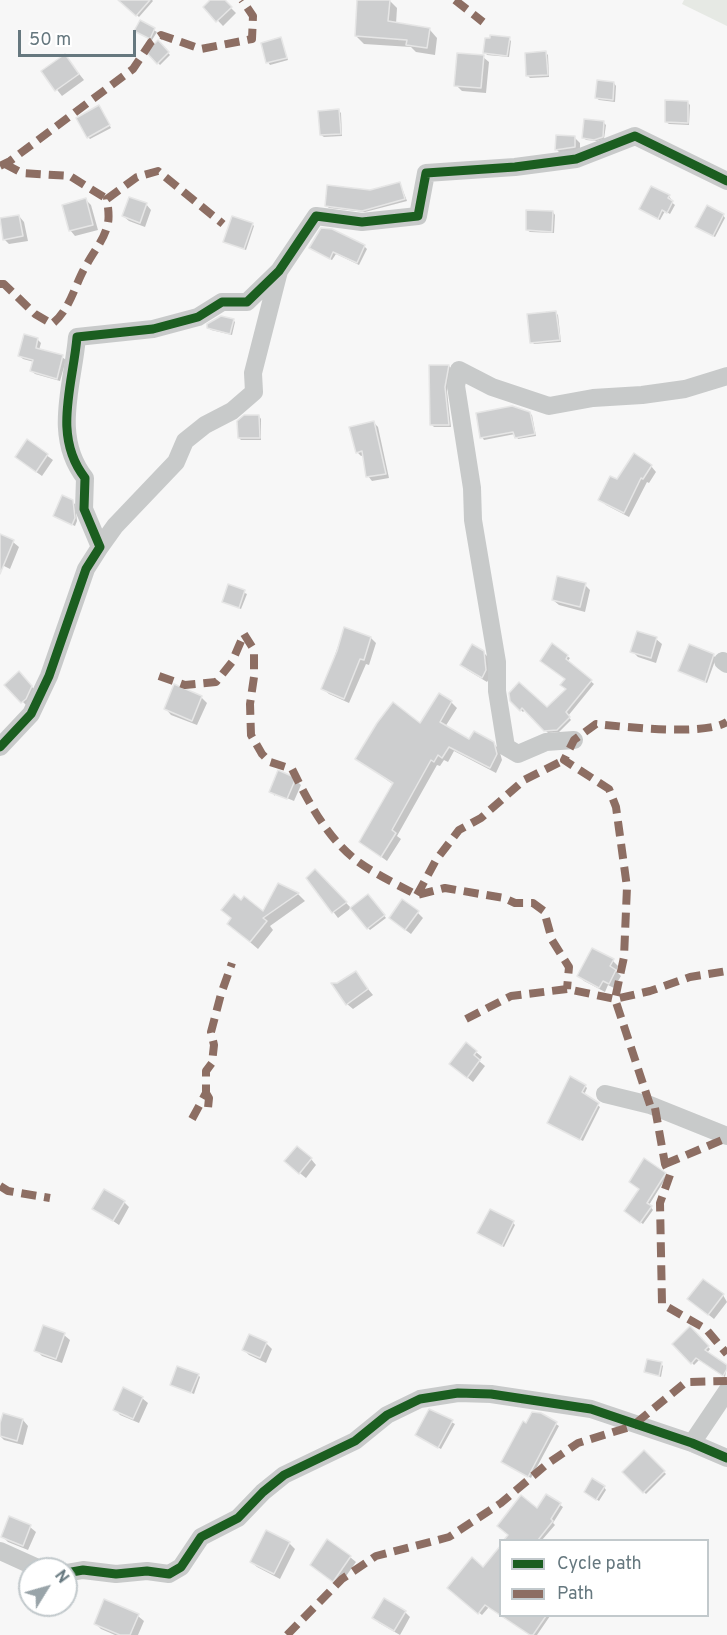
<!DOCTYPE html>
<style>
body{margin:0}
#map{position:relative;width:727px;height:1635px;overflow:hidden;background:#f7f7f7;font-family:Overpass,sans-serif}
canvas{display:block}
.legend{position:absolute;left:499px;top:1539px;width:210px;height:78px;box-sizing:border-box;background:#fff;border:2px solid #c2c9cc;margin:0;padding:8px 10px;list-style:none;font-size:18px;color:#66787f}
.legend li{display:flex;align-items:center;gap:12px;height:30px}
.legend b{width:30px;border:2px solid #c2c9cc}
.north{position:absolute;left:18px;top:1557px;width:60px;height:60px;box-sizing:border-box;background:#fff;border:2px solid #c2c9cc;border-radius:50%;rotate:53deg;font-size:16px;font-weight:700;line-height:24px;text-align:center;color:#66787f}
.north::after{content:'';display:block;margin:auto;width:21px;height:27px;background:#99a4a9;clip-path:polygon(50% 0,100% 100%,50% 72%,0 100%)}
.scale{position:absolute;left:18px;top:30px;width:118px;height:27px;box-sizing:border-box;border:3px solid #66787f;border-top:0;padding-left:8px;font-size:18px;line-height:21px;white-space:nowrap;color:#66787f;-webkit-text-stroke:4px #fff;paint-order:stroke}
</style>
<div id="map">
<canvas width="727" height="1635"></canvas>
<ul class="legend">
<li><b style="height:8px;background:#1b5e20"></b>Cycle path</li>
<li><b style="height:8px;background:#8d6e63"></b>Path</li>
</ul>
<div class="north">N</div>
<div class="scale">50 m</div>
</div>
<script>
const ctx = document.querySelector('canvas').getContext('2d');
ctx.lineJoin = 'round';
function fill(path, color) {
  ctx.fillStyle = color;
  ctx.fill(path, 'evenodd');
}
function trace(path, color, width, dash) {
  ctx.strokeStyle = color;
  ctx.lineWidth = width;
  ctx.lineCap = dash ? 'butt' : 'round';
  ctx.setLineDash(dash || []);
  ctx.stroke(path);
}
fill(new Path2D(`
 M 684,0 L 727,0 L 727,26 L 682,4 Z`), '#e6e9e4');
fill(new Path2D(`
 M 125,0 L 152,0 L 153,1 L 139,17 L 123,2 Z
 M 212,0 L 223,0 L 236,13 L 223,26 L 205,7 Z
 M 359,0 L 389,0 L 397,8 L 396,24 L 430,30 L 437,38 L 435,55 L 416,52 L 411,47 L 364,44 L 356,36 Z
 M 140,22 L 157,32 L 152,40 L 138,33 Z
 M 281,39 L 288,60 L 270,65 L 268,62 Z
 M 509,39 L 511,41 L 509,57 L 487,55 L 485,52 Z
 M 158,42 L 170,55 L 160,65 L 148,52 Z
 M 546,53 L 548,55 L 549,77 L 530,78 L 528,76 Z
 M 65,56 L 84,80 L 62,96 L 43,72 Z
 M 483,57 L 489,62 L 486,93 L 462,91 L 456,85 Z
 M 614,83 L 616,86 L 615,102 L 599,100 L 596,98 Z
 M 688,103 L 690,105 L 689,125 L 669,124 L 666,122 Z
 M 101,109 L 111,128 L 90,139 L 88,137 Z
 M 339,111 L 341,113 L 342,136 L 324,137 L 321,135 Z
 M 603,122 L 606,125 L 604,139 L 597,141 L 586,140 L 584,138 Z
 M 557,137 L 575,138 L 580,143 L 580,152 L 562,155 L 557,150 Z
 M 400,183 L 407,201 L 365,212 L 329,208 L 326,205 Z
 M 669,196 L 671,199 L 670,201 L 675,205 L 670,214 L 665,211 L 660,220 L 643,211 Z
 M 86,200 L 91,205 L 98,230 L 75,236 L 70,230 Z
 M 146,204 L 151,210 L 145,227 L 129,221 L 123,216 Z
 M 553,212 L 555,215 L 554,233 L 530,232 L 527,230 Z
 M 723,215 L 725,218 L 715,237 L 699,229 Z
 M 19,216 L 24,222 L 28,241 L 9,244 L 4,239 Z
 M 252,224 L 254,226 L 246,250 L 225,242 Z
 M 364,246 L 367,249 L 359,265 L 336,254 L 332,260 L 313,250 Z
 M 556,313 L 558,315 L 561,342 L 534,344 L 532,342 Z
 M 233,320 L 235,322 L 232,335 L 211,330 L 208,327 Z
 M 25,336 L 38,340 L 41,343 L 39,350 L 62,357 L 66,360 L 60,381 L 35,374 L 32,371 L 34,362 L 23,359 L 20,356 Z
 M 449,366 L 451,368 L 447,391 L 451,427 L 434,427 L 432,425 Z
 M 529,413 L 532,415 L 536,436 L 518,439 L 515,434 L 484,440 L 482,437 Z
 M 259,416 L 261,419 L 261,440 L 241,440 L 239,438 Z
 M 374,423 L 378,427 L 389,478 L 372,481 L 368,476 L 364,455 L 361,456 L 357,452 Z
 M 27,441 L 53,460 L 42,476 L 22,462 Z
 M 651,466 L 656,472 L 649,483 L 647,482 L 629,517 L 606,505 L 600,499 L 617,481 Z
 M 72,502 L 75,504 L 77,521 L 75,526 L 54,516 Z
 M 0,536 L 13,542 L 19,547 L 10,569 L 0,564 Z
 M 585,585 L 590,590 L 585,612 L 559,605 L 553,600 Z
 M 229,586 L 247,594 L 241,609 L 224,601 Z
 M 344,629 L 371,638 L 376,643 L 369,665 L 366,664 L 349,703 L 329,694 L 323,689 Z
 M 656,639 L 662,644 L 656,663 L 638,657 L 632,651 Z
 M 483,652 L 489,658 L 491,676 L 487,682 L 467,670 L 462,665 Z
 M 713,655 L 716,658 L 707,683 L 680,670 Z
 M 567,656 L 570,658 L 567,662 L 594,684 L 568,716 L 571,720 L 559,732 L 548,733 L 525,710 L 523,712 L 511,700 L 547,709 L 568,690 L 567,679 L 544,664 Z
 M 19,674 L 37,692 L 28,707 L 6,685 Z
 M 201,697 L 207,703 L 197,725 L 171,715 L 166,709 Z
 M 451,702 L 457,708 L 445,727 L 470,742 L 493,743 L 499,749 L 502,760 L 496,773 L 454,751 L 448,762 L 444,760 L 440,766 L 437,765 L 397,836 L 401,839 L 387,861 L 361,842 L 394,785 L 357,759 L 421,725 Z
 M 279,772 L 295,780 L 301,785 L 294,801 L 275,793 L 275,796 L 271,791 Z
 M 315,871 L 351,908 L 338,918 L 308,878 Z
 M 278,885 L 298,894 L 305,901 L 270,926 L 273,930 L 258,949 L 237,931 L 263,914 Z
 M 371,898 L 386,918 L 370,930 L 368,928 Z
 M 418,913 L 423,918 L 411,934 L 396,923 Z
 M 613,961 L 618,966 L 616,971 L 621,976 L 614,988 L 608,985 L 605,992 L 584,981 L 579,976 Z
 M 355,973 L 373,995 L 353,1009 L 347,1004 Z
 M 476,1052 L 482,1057 L 479,1061 L 485,1066 L 473,1082 L 451,1064 Z
 M 585,1086 L 587,1088 L 584,1095 L 600,1107 L 583,1141 L 551,1125 Z
 M 311,1159 L 316,1165 L 306,1178 L 291,1166 Z
 M 665,1174 L 667,1176 L 649,1205 L 653,1210 L 643,1224 L 628,1213 Z
 M 124,1202 L 129,1207 L 119,1225 L 94,1208 Z
 M 513,1223 L 515,1225 L 504,1247 L 479,1233 Z
 M 723,1295 L 727,1302 L 714,1319 L 695,1304 Z
 M 690,1328 L 710,1349 L 707,1353 L 727,1367 L 725,1377 L 699,1360 L 694,1365 L 674,1344 Z
 M 64,1335 L 70,1340 L 62,1363 L 42,1356 L 36,1350 Z
 M 266,1343 L 272,1349 L 266,1363 L 249,1355 L 244,1350 Z
 M 661,1364 L 663,1366 L 661,1377 L 646,1371 Z
 M 198,1375 L 200,1377 L 194,1394 L 172,1385 Z
 M 142,1398 L 148,1403 L 139,1423 L 120,1415 L 115,1409 Z
 M 430,1411 L 455,1424 L 441,1449 L 419,1437 Z
 M 540,1414 L 559,1426 L 531,1478 L 503,1462 L 527,1425 Z
 M 23,1420 L 28,1426 L 23,1445 L 4,1440 L 0,1436 L 0,1428 Z
 M 644,1452 L 666,1474 L 646,1494 L 624,1472 Z
 M 604,1487 L 606,1490 L 599,1501 L 588,1494 Z
 M 547,1496 L 563,1507 L 553,1523 L 555,1525 L 542,1540 L 506,1540 L 537,1510 Z
 M 30,1527 L 36,1532 L 28,1550 L 8,1542 L 2,1536 Z
 M 267,1532 L 290,1544 L 295,1549 L 280,1579 L 257,1567 L 251,1562 Z
 M 350,1557 L 356,1562 L 339,1586 L 318,1571 Z
 M 484,1569 L 489,1607 L 482,1615 L 451,1590 Z
 M 405,1612 L 410,1617 L 400,1635 L 379,1623 L 373,1618 Z
 M 138,1616 L 144,1621 L 138,1635 L 115,1635 L 101,1629 L 96,1624 Z
 M 501,1616 L 550,1616 L 537,1635 L 531,1635 Z`), '#0003');
const building = new Path2D(`
 M 118,0 L 150,0 L 136,16 Z
 M 210,0 L 225,0 L 232,7 L 216,22 L 203,7 Z
 M 357,0 L 390,0 L 388,21 L 430,28 L 427,48 L 406,45 L 407,40 L 355,36 Z
 M 140,20 L 155,28 L 150,39 L 134,31 Z
 M 490,35 L 510,37 L 507,56 L 483,53 L 485,38 L 490,38 Z
 M 281,37 L 287,58 L 266,63 L 261,43 Z
 M 158,40 L 169,52 L 157,64 L 146,52 Z
 M 546,51 L 548,75 L 526,76 L 525,53 Z
 M 457,53 L 484,55 L 481,88 L 454,86 Z
 M 65,54 L 79,74 L 55,91 L 41,71 Z
 M 597,80 L 614,82 L 613,100 L 595,98 Z
 M 665,100 L 688,101 L 688,123 L 665,122 Z
 M 99,105 L 110,125 L 87,138 L 76,118 Z
 M 339,109 L 341,134 L 320,135 L 318,111 Z
 M 584,119 L 604,121 L 603,137 L 594,140 L 582,138 Z
 M 556,135 L 575,136 L 575,147 L 555,150 Z
 M 400,182 L 405,199 L 362,211 L 325,206 L 327,185 L 370,190 Z
 M 651,186 L 670,195 L 668,198 L 673,201 L 667,213 L 662,210 L 658,219 L 639,209 Z
 M 129,197 L 147,203 L 140,223 L 122,216 Z
 M 86,198 L 93,225 L 69,231 L 62,205 Z
 M 707,205 L 724,214 L 713,236 L 695,227 Z
 M 526,210 L 553,211 L 552,232 L 526,230 Z
 M 19,215 L 23,236 L 3,240 L 0,218 Z
 M 232,216 L 253,223 L 244,249 L 223,242 Z
 M 321,228 L 332,229 L 365,245 L 357,263 L 333,252 L 330,259 L 309,248 Z
 M 556,311 L 560,340 L 530,343 L 527,314 Z
 M 221,316 L 234,319 L 230,334 L 207,328 L 207,324 Z
 M 24,334 L 38,338 L 36,348 L 63,355 L 57,379 L 30,371 L 33,360 L 18,356 Z
 M 429,365 L 449,365 L 445,387 L 449,425 L 430,425 Z
 M 512,406 L 530,412 L 535,434 L 515,438 L 513,432 L 480,438 L 476,413 Z
 M 244,415 L 259,415 L 260,438 L 238,438 L 237,421 Z
 M 374,421 L 386,474 L 366,477 L 362,451 L 356,453 L 349,427 Z
 M 27,439 L 48,454 L 36,472 L 15,457 Z
 M 634,453 L 652,465 L 643,479 L 641,478 L 624,513 L 598,500 L 610,476 L 617,479 Z
 M 62,495 L 73,500 L 75,518 L 72,525 L 53,516 Z
 M 0,534 L 14,540 L 0,574 Z
 M 557,576 L 586,583 L 580,607 L 552,600 Z
 M 228,584 L 245,590 L 239,608 L 222,602 Z
 M 344,627 L 371,637 L 364,660 L 360,659 L 344,699 L 321,689 L 337,651 Z
 M 637,631 L 657,637 L 651,658 L 630,652 Z
 M 552,643 L 568,655 L 566,659 L 592,680 L 566,712 L 570,717 L 557,730 L 544,731 L 522,708 L 520,711 L 510,701 L 509,693 L 519,682 L 547,707 L 566,689 L 560,685 L 565,679 L 540,661 Z
 M 472,644 L 484,651 L 486,670 L 482,678 L 460,665 Z
 M 689,644 L 714,654 L 705,682 L 678,671 Z
 M 19,671 L 32,686 L 26,699 L 21,703 L 4,685 Z
 M 174,684 L 202,696 L 192,721 L 164,709 Z
 M 439,693 L 452,701 L 440,722 L 469,739 L 474,731 L 494,742 L 497,754 L 490,768 L 449,747 L 442,758 L 438,755 L 434,762 L 431,760 L 392,830 L 396,833 L 381,857 L 359,842 L 393,783 L 355,759 L 377,723 L 393,702 L 420,723 Z
 M 278,770 L 296,778 L 287,799 L 269,792 Z
 M 315,869 L 347,902 L 332,913 L 306,878 Z
 M 278,883 L 299,893 L 263,918 L 267,921 L 250,942 L 227,924 L 231,918 L 221,910 L 234,894 L 241,900 L 244,896 L 263,911 Z
 M 368,894 L 385,915 L 367,929 L 350,908 Z
 M 402,899 L 419,911 L 405,930 L 389,918 Z
 M 592,948 L 614,959 L 610,966 L 616,970 L 609,984 L 603,981 L 599,988 L 577,976 Z
 M 356,971 L 368,989 L 346,1005 L 331,983 L 337,983 Z
 M 466,1042 L 477,1051 L 474,1055 L 480,1060 L 467,1078 L 449,1064 Z
 M 570,1076 L 586,1085 L 582,1092 L 599,1103 L 580,1140 L 547,1123 Z
 M 297,1146 L 312,1158 L 299,1174 L 284,1161 Z
 M 644,1158 L 666,1173 L 647,1203 L 652,1206 L 640,1223 L 624,1211 L 639,1189 L 629,1182 Z
 M 104,1189 L 125,1201 L 113,1221 L 92,1209 Z
 M 490,1209 L 514,1221 L 502,1246 L 477,1233 Z
 M 703,1279 L 724,1294 L 708,1315 L 687,1299 Z
 M 43,1325 L 65,1333 L 56,1359 L 34,1351 Z
 M 690,1326 L 709,1346 L 705,1350 L 727,1365 L 727,1369 L 723,1376 L 696,1358 L 691,1364 L 672,1344 Z
 M 249,1334 L 267,1342 L 260,1358 L 242,1350 Z
 M 647,1359 L 662,1362 L 659,1376 L 644,1372 Z
 M 177,1366 L 199,1374 L 191,1393 L 170,1385 Z
 M 123,1387 L 143,1397 L 133,1419 L 113,1410 Z
 M 429,1409 L 453,1420 L 438,1448 L 415,1435 Z
 M 532,1412 L 541,1413 L 557,1422 L 528,1477 L 501,1462 L 523,1421 L 526,1423 Z
 M 3,1413 L 23,1419 L 17,1441 L 0,1436 L 0,1423 Z
 M 644,1450 L 665,1471 L 643,1493 L 622,1472 Z
 M 592,1478 L 605,1486 L 596,1500 L 584,1492 Z
 M 546,1494 L 561,1503 L 551,1519 L 553,1521 L 538,1540 L 504,1540 L 508,1535 L 497,1526 L 521,1495 L 537,1508 Z
 M 9,1516 L 31,1525 L 23,1546 L 1,1537 Z
 M 266,1530 L 290,1542 L 274,1574 L 250,1562 Z
 M 327,1539 L 351,1556 L 333,1582 L 310,1565 Z
 M 501,1545 L 501,1616 L 546,1616 L 533,1635 L 530,1635 L 485,1605 L 478,1614 L 447,1588 L 472,1557 L 483,1567 Z
 M 384,1598 L 406,1611 L 394,1631 L 372,1618 Z
 M 104,1599 L 139,1614 L 130,1635 L 120,1635 L 94,1624 Z`);
fill(building, '#cdcecf');
trace(building, '#e6e6e6', 1.5);
trace(new Path2D(`
 M 100,547 L 115,526 L 176,462 L 185,441 L 205,425 L 232,411 L 254,392 L 253,373 L 279,271
 M 723,661 L 727,664
 M 574,740 L 546,742 L 518,754 L 506,747 L 497,691 L 497,662 L 473,520 L 472,488 L 456,386 L 459,370 L 492,387 L 549,406 L 593,398 L 642,395 L 685,389 L 727,376
 M 0,747 L 31,714 L 49,676 L 86,569 L 100,547 L 84,509 L 85,478 C 52,436 73,385 77,337 L 153,329 L 198,317 L 222,302 L 247,302 L 279,271 L 316,216 L 362,222 L 418,216 L 426,173 L 515,167 L 576,159 L 635,136 L 727,181
 M 605,1094 L 650,1105 L 727,1136
 M 692,1443 L 727,1391
 M 0,1551 L 40,1569
 M 66,1573 L 83,1570 L 116,1574 L 147,1571 L 169,1574 L 181,1567 L 201,1537 L 238,1518 L 263,1492 L 284,1475 L 355,1441 L 387,1415 L 420,1399 L 458,1393 L 491,1394 L 591,1409 L 692,1443 L 727,1458`), '#c8caca', 18);
trace(new Path2D(`
 M 455,0 L 483,22
 M 5,164 L 22,173 L 70,176 L 107,199
 M 0,166 L 10,161 L 133,69 L 151,42 L 161,35 L 201,49 L 252,39 L 253,16 L 242,0
 M 0,284 L 4,284 L 35,314 L 52,324 C 71,309 75,283 87,264 C 94,251 103,241 107,227 C 110,218 108,208 107,199 L 137,177 L 158,171 L 223,224
 M 244,634 L 254,650 L 254,677 L 250,704 L 251,735 L 262,754 L 270,762 L 292,769 C 309,803 328,840 360,863 C 377,875 398,885 417,895 L 445,888 L 504,898 L 515,903 L 533,903 L 544,911 L 552,940 L 569,967 L 567,989
 M 159,676 L 185,685 L 216,682 L 232,662 L 244,634
 M 417,895 L 436,860 L 459,830 L 481,818 L 524,780 L 564,760
 M 466,1019 L 511,996 L 567,989 L 615,999 L 650,991 L 690,977 L 727,971
 M 206,1093 L 209,1098 L 208,1108
 M 650,1105 L 615,999 L 624,957 L 627,887 L 616,807 L 609,789 L 564,760 L 574,740 L 596,724 C 626,727 704,736 727,722
 M 655,1108 L 665,1164 L 670,1175 L 660,1203 L 662,1304 L 706,1329 L 727,1354
 M 192,1119 L 206,1093 L 206,1071 L 212,1063 L 214,1045 L 211,1032 L 221,994 L 232,963
 M 665,1164 L 727,1138
 M 0,1186 L 8,1191 L 50,1198
 M 636,1423 L 686,1382 L 727,1381
 M 287,1635 L 342,1579 L 376,1556 L 449,1537 L 501,1503 L 547,1464 L 578,1443 L 636,1425`), '#8d6e63', 8, [15, 8]);
trace(new Path2D(`
 M 0,747 L 31,714 L 49,676 L 86,569 L 100,547 L 84,509 L 85,478 C 52,436 73,385 77,337 L 153,329 L 198,317 L 222,302 L 247,302 L 279,271 L 316,216 L 362,222 L 418,216 L 426,173 L 515,167 L 576,159 L 635,136 L 727,181
 M 66,1573 L 83,1570 L 116,1574 L 147,1571 L 169,1574 L 181,1567 L 201,1537 L 238,1518 L 263,1492 L 284,1475 L 355,1441 L 387,1415 L 420,1399 L 458,1393 L 491,1394 L 591,1409 L 692,1443 L 727,1458`), '#1b5e20', 9);
</script>
